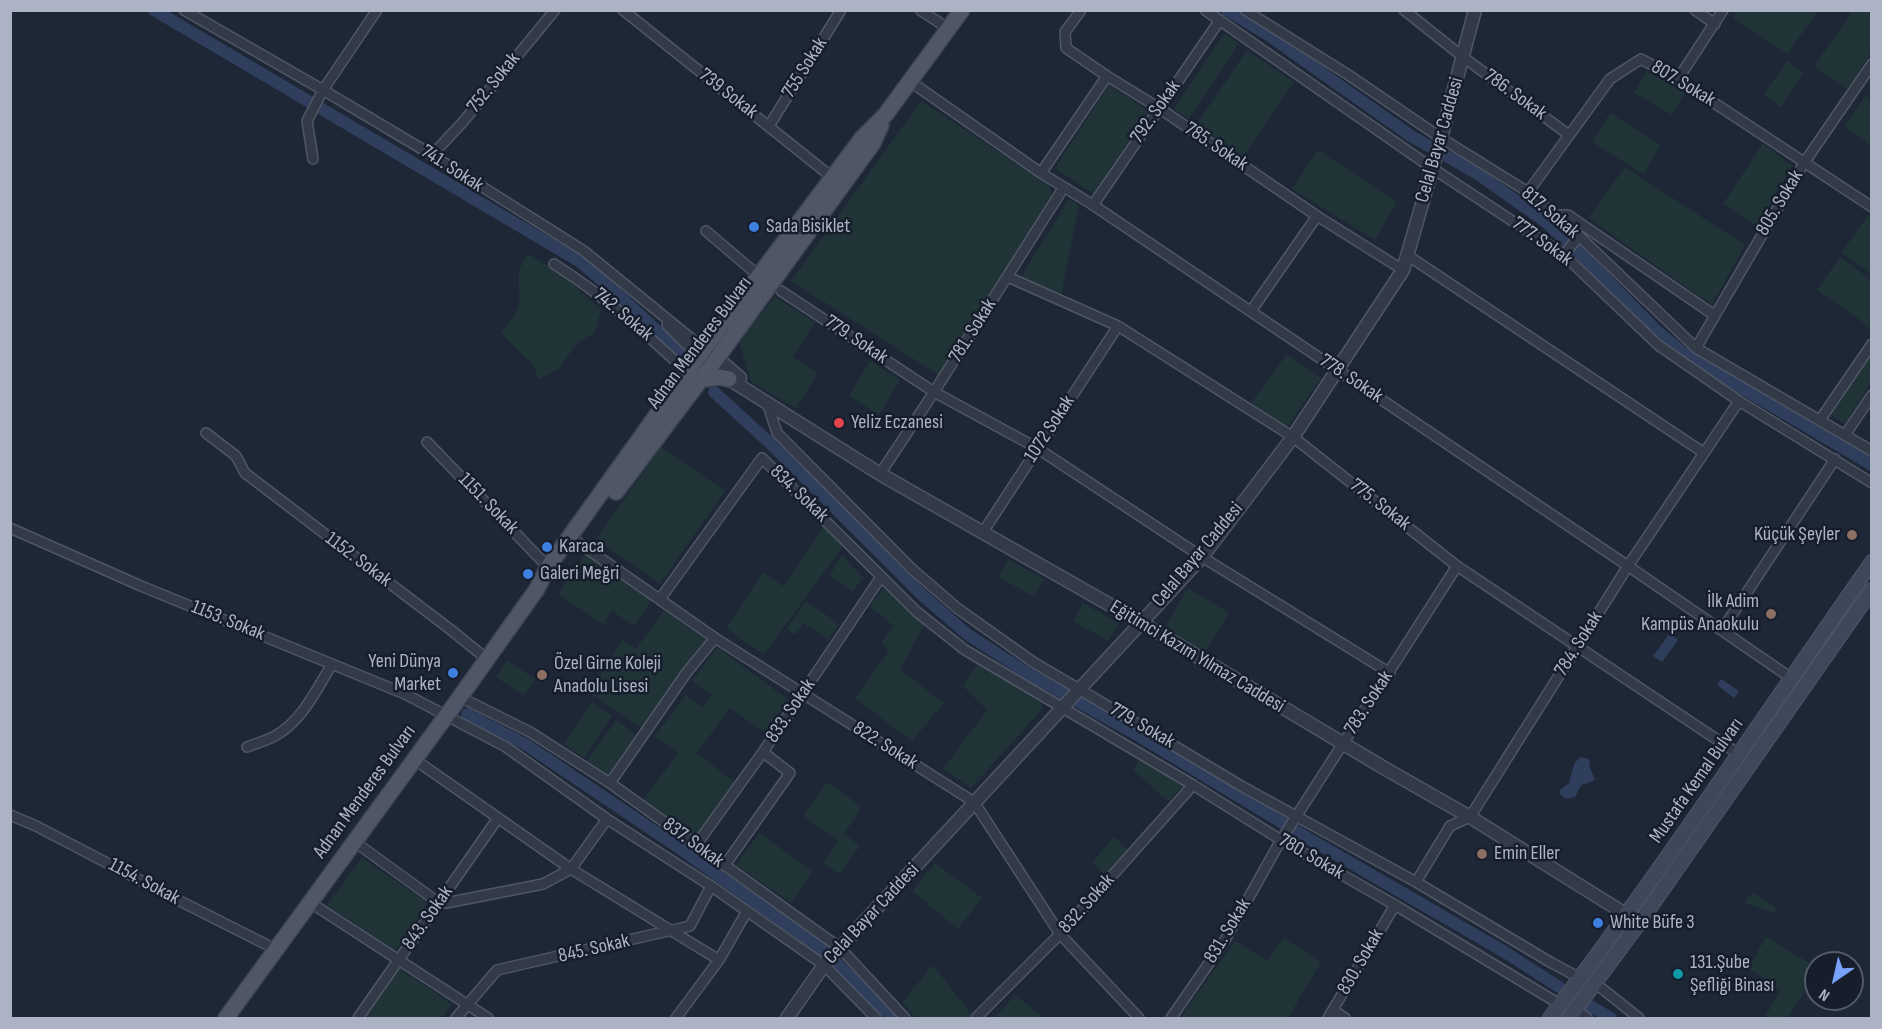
<!DOCTYPE html>
<meta charset="utf-8">
<style>
body{margin:0}
#map{position:relative;width:1882px;height:1029px;overflow:hidden;background:#1e2736;font-family:"Sofia Sans Condensed",sans-serif}
canvas{display:block}
.frame{position:absolute;inset:0;border:12px solid #abb3c4;pointer-events:none}
.north{position:absolute;left:1804px;top:951px;width:60px;height:60px;box-sizing:border-box;background:#171e2b;border:2px solid #525a68;border-radius:50%;rotate:214deg;font-size:16px;font-weight:700;line-height:24px;text-align:center;color:#abb3c4}
.north::after{content:'';display:block;margin:auto;width:21px;height:27px;background:#78a1fc;clip-path:polygon(50% 0,100% 100%,50% 72%,0 100%)}
</style>
<div id="map">
<canvas width="1882" height="1029"></canvas>
<div class="frame"></div>
<div class="north">N</div>
</div>
<script>
const ctx = document.querySelector('canvas').getContext('2d');
ctx.lineJoin = 'round';
function fill(path, color) {
  ctx.fillStyle = color;
  ctx.fill(path, 'evenodd');
}
function trace(path, color, width, dash) {
  ctx.strokeStyle = color;
  ctx.lineWidth = width;
  ctx.lineCap = dash ? 'butt' : 'round';
  ctx.setLineDash(dash || []);
  ctx.stroke(path);
}
function write(font, color, halo, rows, align = 'center') {
  ctx.font = font + ' "Sofia Sans Condensed",sans-serif';
  ctx.lineWidth = 5;
  ctx.setLineDash([]);
  ctx.textBaseline = 'middle';
  ctx.strokeStyle = halo;
  ctx.fillStyle = color;
  for (const [text, x, y, turn = 0] of rows) {
    ctx.save();
    ctx.translate(x, y);
    ctx.rotate((+turn || 0) * Math.PI / 180);
    ctx.textAlign = isNaN(turn) ? turn : align;
    if (halo) ctx.strokeText(text, 0, 0);
    ctx.fillText(text, 0, 0);
    ctx.restore();
  }
}
fill(new Path2D(`
 M 1853,10 L 1871,11 L 1871,53 L 1847,89 L 1814,66 Z
 M 1737,11 L 1737,10 L 1818,11 L 1787,54 L 1733,18 Z
 M 1224,33 L 1239,43 L 1189,119 L 1174,109 Z
 M 1247,50 L 1294,82 L 1243,157 L 1196,125 Z
 M 1787,61 L 1804,73 L 1781,107 L 1763,95 Z
 M 1647,71 L 1685,93 L 1672,115 L 1634,93 Z
 M 1109,85 L 1148,111 L 1094,194 L 1055,168 Z
 M 1866,95 L 1871,99 L 1871,145 L 1844,126 Z
 M 921,101 L 1049,185 L 1052,197 L 939,375 L 791,281 Z
 M 1610,113 L 1661,145 L 1643,174 L 1592,142 Z
 M 1763,143 L 1792,166 L 1757,227 L 1723,204 Z
 M 1318,150 L 1397,202 L 1375,240 L 1292,189 Z
 M 1625,167 L 1745,245 L 1712,305 L 1588,218 Z
 M 1069,199 L 1079,206 L 1061,296 L 1021,277 Z
 M 1868,215 L 1871,217 L 1871,274 L 1841,253 Z
 M 528,254 L 559,272 L 601,310 L 595,333 L 577,343 L 559,369 L 539,380 L 533,365 L 501,333 C 507,325 517,315 519,304 C 522,280 511,278 528,254 Z
 M 1840,257 L 1871,280 L 1871,328 L 1817,290 Z
 M 775,297 L 815,322 L 793,357 L 818,373 L 796,408 L 751,382 L 739,341 Z
 M 1871,353 L 1871,382 L 1845,424 L 1831,415 Z
 M 1287,354 L 1321,378 L 1286,428 L 1251,403 Z
 M 870,361 L 900,380 L 879,415 L 849,396 Z
 M 661,447 L 725,491 L 660,584 L 596,539 Z
 M 824,527 L 843,546 L 764,655 L 726,628 L 763,572 L 783,586 Z
 M 586,553 L 653,598 L 634,626 L 612,611 L 603,624 L 558,594 Z
 M 842,555 L 864,577 L 852,592 L 830,575 Z
 M 1008,559 L 1044,579 L 1034,597 L 998,577 Z
 M 885,586 L 925,624 L 900,669 L 944,703 L 912,741 L 855,698 L 889,651 L 881,643 L 893,626 L 870,606 Z
 M 1188,588 L 1229,613 L 1204,654 L 1164,629 Z
 M 806,601 L 839,624 L 828,640 L 804,623 L 795,635 L 787,629 Z
 M 1083,603 L 1119,623 L 1108,641 L 1073,621 Z
 M 664,610 L 707,641 L 643,730 L 588,691 L 623,640 L 636,649 Z
 M 717,647 L 789,700 L 765,733 L 730,708 L 697,753 L 736,783 L 694,838 L 643,800 L 678,753 L 655,736 L 686,695 L 702,707 L 711,695 L 692,681 Z
 M 507,660 L 535,679 L 524,696 L 496,677 Z
 M 977,664 L 1041,700 L 1043,708 L 971,788 L 943,769 L 987,710 L 963,686 Z
 M 592,702 L 612,716 L 584,758 L 564,744 Z
 M 616,720 L 636,734 L 608,775 L 587,761 Z
 M 1140,758 L 1183,786 L 1168,801 L 1133,770 Z
 M 827,782 L 862,807 L 844,834 L 860,846 L 839,874 L 823,863 L 838,840 L 803,816 Z
 M 759,833 L 813,871 L 791,903 L 736,865 Z
 M 1114,837 L 1128,849 L 1106,875 L 1092,862 Z
 M 362,858 L 428,903 L 395,951 L 327,905 Z
 M 935,863 L 982,898 L 958,929 L 912,891 Z
 M 1755,893 L 1776,908 L 1775,912 L 1770,912 L 1747,904 L 1745,901 L 1748,897 Z
 M 1766,937 L 1816,967 L 1816,974 L 1788,1018 L 1764,1018 L 1781,990 L 1748,968 Z
 M 1284,938 L 1321,962 L 1288,1018 L 1180,1018 L 1235,941 L 1267,960 Z
 M 933,965 L 972,1015 L 969,1018 L 916,1018 L 902,1002 Z
 M 399,969 L 452,1004 L 442,1018 L 362,1018 Z
 M 1015,995 L 1045,1018 L 994,1018 Z`), '#203337');
fill(new Path2D(`
 M 1670,633 L 1678,640 L 1662,662 L 1653,656 Z
 M 1721,679 L 1739,691 L 1734,698 L 1717,685 Z
 M 1580,757 L 1589,759 L 1590,768 L 1595,779 L 1593,781 L 1581,785 L 1575,797 L 1566,799 L 1560,794 L 1560,790 L 1569,783 L 1574,764 Z`), '#2f3e5c');
trace(new Path2D(`
 M 154,10 L 579,261 L 613,290 L 681,353
 M 1227,10 L 1271,37 L 1411,136 L 1478,174 L 1546,222 L 1588,261 L 1656,330 L 1686,355 L 1872,465
 M 714,392 L 771,444 L 920,593 L 967,634 L 1027,673 L 1139,736 L 1306,837 L 1503,951 L 1559,987
 M 467,714 L 525,744 L 675,845 L 823,950 L 893,1018
 M 1590,1006 L 1611,1018`), '#2f3e5c', 12);
const minor = new Path2D(`
 M 184,10 L 323,90 L 432,155 L 584,251 L 704,349
 M 623,10 L 833,178
 M 920,10 L 949,29
 M 1081,10 L 1065,32 L 1066,48 L 1107,76 L 1159,108 L 1317,216 L 1403,270
 M 1205,10 L 1432,168 L 1564,255 L 1658,345 L 1739,401 L 1872,483
 M 1245,10 L 1347,74 L 1441,138 L 1528,192 L 1579,236 L 1696,348 L 1872,451
 M 1404,10 L 1463,57 L 1569,135
 M 1695,10 L 1715,24
 M 1678,79 L 1723,10
 M 911,82 L 1041,173 L 1093,205 L 1628,566 L 1791,678
 M 769,126 L 841,10
 M 432,155 L 462,123 L 555,10
 M 313,159 L 307,121 L 323,90 L 377,10
 M 1041,173 L 1107,76
 M 1528,192 L 1610,79 L 1641,59 L 1678,79 L 1872,207
 M 1093,205 L 1220,20
 M 1555,215 L 1568,215 L 1714,315
 M 706,231 L 759,276
 M 1407,255 L 1704,453
 M 1564,255 L 1579,236
 M 554,264 C 603,295 646,333 688,373
 M 1008,277 L 1118,326 L 1293,437 L 1457,566 L 1740,755
 M 781,291 L 934,392 L 1037,448 L 1202,557 L 1390,673
 M 1251,311 L 1317,216
 M 667,325 L 699,357
 M 1696,348 L 1804,163 L 1872,64
 M 767,402 L 777,433 L 912,569 L 957,608 L 1033,662 L 1094,698 L 1243,787 L 1416,882 L 1550,962 L 1580,978
 M 1820,420 L 1872,344
 M 206,433 L 236,456 L 245,473 L 451,630 L 487,659
 M 1845,435 L 1872,395
 M 427,442 L 548,567
 M 880,474 L 934,392 L 1064,187
 M 10,528 L 141,586 L 405,694 L 506,747 L 607,819 L 711,886 L 824,965 L 876,1018
 M 983,532 L 1118,326
 M 570,537 L 715,638 L 974,802 L 1060,934 L 1139,1018
 M 660,599 L 762,458 L 917,612 L 965,650 L 1193,785 L 1281,840 L 1395,905 L 1561,1005
 M 1722,630 L 1835,459
 M 460,697 L 530,732 L 610,783 L 840,948 L 905,1018
 M 247,747 C 255,744 265,741 273,737 C 301,723 317,689 332,664
 M 414,759 L 571,869 L 719,960
 M 610,783 L 687,672 L 715,638
 M 10,815 L 36,826 L 178,900 L 277,950
 M 355,842 L 439,903 L 446,903 L 543,884 L 571,869 L 607,819
 M 696,845 L 763,752
 M 725,865 L 790,773 L 763,752 L 881,577
 M 1416,882 L 1450,826 L 1470,817 L 1628,566 L 1739,401
 M 311,903 L 488,1018
 M 1595,983 L 1639,1018
 M 1576,1009 L 1587,1018
 M 1333,1010 L 1345,1018
 M 358,1018 L 498,818
 M 456,1018 L 497,970 L 690,926 L 711,886
 M 676,1018 L 719,960 L 747,911
 M 976,1018 L 1060,934 L 1193,785
 M 1171,1018 L 1225,940 L 1281,840 L 1457,566
 M 1328,1018 L 1395,905`);
const tertiary = new Path2D(`
 M 717,358 L 740,378
 M 721,374 L 880,474 L 1140,622 L 1384,768 L 1470,817 L 1627,915
 M 787,1018 L 824,965 L 1202,557 L 1293,437 L 1403,270 L 1441,138 L 1475,10`);
const secondary = new Path2D(`
 M 1550,1018 C 1662,870 1765,715 1872,562
 M 1569,1018 L 1642,919 L 1872,590`);
const primary = new Path2D(`
 M 699,380 L 718,377 L 729,379
 M 616,492 L 717,358 L 873,143 L 881,125
 M 226,1018 L 460,697 L 537,589 L 548,567 L 704,349 L 863,137 L 886,114 L 962,10`);
trace(minor, '#4f5665', 12);
trace(tertiary, '#4f5665', 15);
trace(secondary, '#4f5665', 16);
trace(primary, '#3b4250', 18);
trace(minor, '#323947', 9);
trace(tertiary, '#323947', 12);
trace(secondary, '#3f475a', 14);
trace(primary, '#4f5767', 15);
for (const [x, y, r, color] of [
 [754,227,6,"#3f7fe0"],
 [839,423,6,"#e0444e"],
 [1852,535,6,"#8d6e63"],
 [547,547,6,"#3f7fe0"],
 [528,574,6,"#3f7fe0"],
 [1771,614,6,"#8d6e63"],
 [453,673,6,"#3f7fe0"],
 [542,675,6,"#8d6e63"],
 [1482,854,6,"#8d6e63"],
 [1598,923,6,"#3f7fe0"],
 [1678,974,6,"#0f9aa8"]
]) {
  const dot = new Path2D();
  dot.arc(x, y, r, 0, 2 * Math.PI);
  ctx.fillStyle = color;
  ctx.fill(dot);
  trace(dot, '#171e2b', 2);
}
write('20px', '#abb3c4', '#171e2b', [
 ["755 Sokak",805,68,-58],
 ["752. Sokak",494,83,-51],
 ["807. Sokak",1683,84,31],
 ["739 Sokak",728,94,38],
 ["786. Sokak",1515,95,36],
 ["792. Sokak",1156,112,-55],
 ["Celal Bayar Caddesi",1440,140,-74],
 ["785. Sokak",1216,147,34],
 ["741. Sokak",452,169,33],
 ["805. Sokak",1780,203,-59],
 ["817. Sokak",1550,213,40],
 ["777. Sokak",1542,242,36],
 ["742. Sokak",623,315,40],
 ["781. Sokak",973,331,-58],
 ["779. Sokak",856,340,34],
 ["Adnan Menderes Bulvarı",700,343,-53],
 ["778. Sokak",1351,379,34],
 ["1072 Sokak",1050,429,-57],
 ["834. Sokak",799,494,44],
 ["1151. Sokak",488,504,46],
 ["775. Sokak",1380,505,38],
 ["Celal Bayar Caddesi",1198,555,-50],
 ["1152. Sokak",358,560,37],
 ["1153. Sokak",228,621,22],
 ["784. Sokak",1579,644,-58],
 ["Eğitimci Kazım Yılmaz Caddesi",1197,657,31],
 ["783. Sokak",1369,703,-57],
 ["833. Sokak",791,711,-56],
 ["779. Sokak",1142,726,30],
 ["822. Sokak",885,746,32],
 ["Mustafa Kemal Bulvarı",1697,781,-55],
 ["Adnan Menderes Bulvarı",365,792,-54],
 ["837. Sokak",693,843,36],
 ["780. Sokak",1311,857,30],
 ["1154. Sokak",144,882,28],
 ["832. Sokak",1087,904,-48],
 ["Celal Bayar Caddesi",872,914,-47],
 ["843. Sokak",428,918,-55],
 ["831. Sokak",1228,931,-59],
 ["845. Sokak",594,949,-13],
 ["830. Sokak",1361,962,-60]
]);
write('20px', '#abb3c4', '#171e2b', [
 ["Sada Bisiklet",766,227],
 ["Yeliz Eczanesi",851,423],
 ["Küçük Şeyler",1840,535,"right"],
 ["Karaca",559,547],
 ["Galeri Meğri",540,574],
 ["İlk Adim",1759,602,"right"],
 ["Kampüs Anaokulu",1759,625,"right"],
 ["Yeni Dünya",441,662,"right"],
 ["Market",441,685,"right"],
 ["Özel Girne Koleji",554,664],
 ["Anadolu Lisesi",554,687],
 ["Emin Eller",1494,854],
 ["White Büfe 3",1610,923],
 ["131.Şube",1690,963],
 ["Şefliği Binası",1690,986]
], 'left');
</script>
